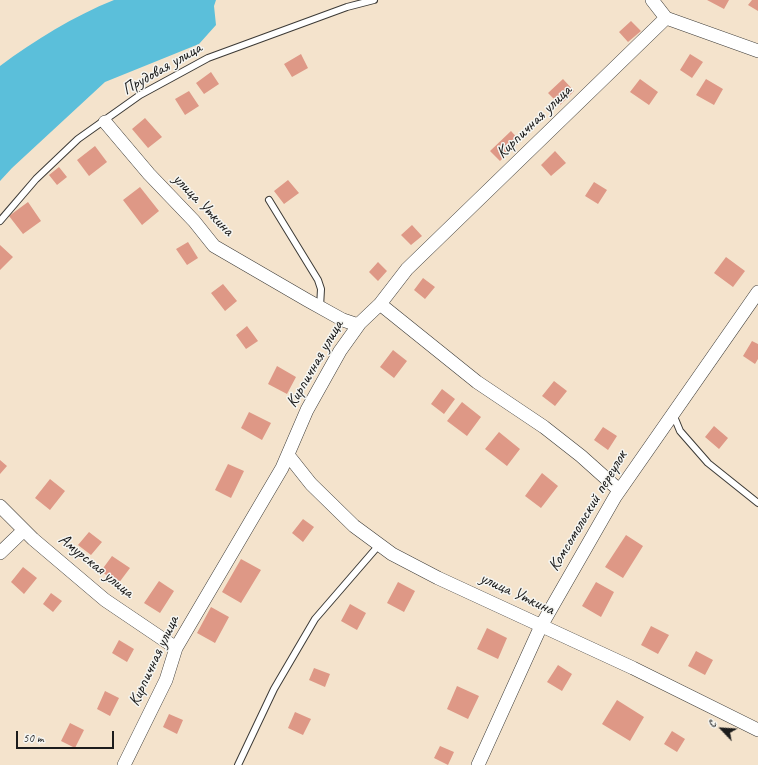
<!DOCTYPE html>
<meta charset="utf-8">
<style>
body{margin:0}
#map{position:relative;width:758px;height:765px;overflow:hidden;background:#f4e3cc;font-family:Caveat,sans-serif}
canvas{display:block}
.north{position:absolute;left:702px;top:709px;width:40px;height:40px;-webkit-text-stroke:3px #f6f6f2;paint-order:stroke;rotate:295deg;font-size:11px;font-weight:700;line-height:16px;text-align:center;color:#1c1c1c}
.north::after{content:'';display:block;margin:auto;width:14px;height:18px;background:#1c1c1c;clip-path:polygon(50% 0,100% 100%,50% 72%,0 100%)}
.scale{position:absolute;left:16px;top:731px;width:98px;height:18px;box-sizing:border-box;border:2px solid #1c1c1c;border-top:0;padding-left:5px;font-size:12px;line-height:14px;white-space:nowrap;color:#1c1c1c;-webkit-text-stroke:3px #f6f6f2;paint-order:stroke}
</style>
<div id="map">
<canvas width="758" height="765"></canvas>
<div class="north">С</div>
<div class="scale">50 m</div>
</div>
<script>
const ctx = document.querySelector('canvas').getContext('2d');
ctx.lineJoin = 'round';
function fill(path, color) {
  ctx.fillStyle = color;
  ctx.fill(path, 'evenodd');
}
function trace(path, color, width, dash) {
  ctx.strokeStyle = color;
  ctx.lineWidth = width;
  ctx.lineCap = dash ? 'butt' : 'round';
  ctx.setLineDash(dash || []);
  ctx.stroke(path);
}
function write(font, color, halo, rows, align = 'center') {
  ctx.font = font + ' Caveat,sans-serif';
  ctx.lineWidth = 3;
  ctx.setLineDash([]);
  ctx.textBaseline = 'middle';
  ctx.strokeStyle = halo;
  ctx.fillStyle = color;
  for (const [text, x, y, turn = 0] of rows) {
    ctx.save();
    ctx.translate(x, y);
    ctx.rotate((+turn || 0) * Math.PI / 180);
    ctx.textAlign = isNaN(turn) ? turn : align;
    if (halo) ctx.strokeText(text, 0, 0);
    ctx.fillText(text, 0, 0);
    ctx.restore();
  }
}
fill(new Path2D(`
 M 114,0 L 216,0 L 214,6 L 216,25 L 199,44 L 105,82 L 12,168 L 0,181 L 0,66 C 35,40 74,16 114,0 Z`), '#5bbfda');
fill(new Path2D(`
 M 707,0 L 729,0 L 724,9 Z
 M 752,0 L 758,0 L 758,11 L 748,5 Z
 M 631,21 L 641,31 L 628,42 L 619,32 Z
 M 301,54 L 308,68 L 292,77 L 284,64 Z
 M 690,54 L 703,62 L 692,78 L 680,70 Z
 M 211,72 L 219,84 L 204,94 L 196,83 Z
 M 563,79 L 574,91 L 560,105 L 548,93 Z
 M 640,79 L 658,92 L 649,105 L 630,92 Z
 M 706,79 L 723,89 L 714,105 L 696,95 Z
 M 189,91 L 199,106 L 185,115 L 175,99 Z
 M 145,118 L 162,137 L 148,148 L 132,129 Z
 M 511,131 L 520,141 L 500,161 L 490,151 Z
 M 95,146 L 107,162 L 89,176 L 77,160 Z
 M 555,151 L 566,163 L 551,176 L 541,165 Z
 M 59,167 L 67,177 L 57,185 L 49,175 Z
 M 288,180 L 299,193 L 284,204 L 274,191 Z
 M 594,182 L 607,190 L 598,204 L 585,196 Z
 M 140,187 L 159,211 L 142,225 L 123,200 Z
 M 28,202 L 41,221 L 23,234 L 9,216 Z
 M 412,225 L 422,236 L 411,245 L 401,235 Z
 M 188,242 L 198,258 L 187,265 L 176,249 Z
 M 0,245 L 13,257 L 0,270 Z
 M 726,257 L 745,271 L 733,287 L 714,273 Z
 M 378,262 L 387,271 L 378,281 L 369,272 Z
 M 423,278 L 435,287 L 425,299 L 414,290 Z
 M 223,284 L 237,301 L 225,311 L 211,293 Z
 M 247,326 L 258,341 L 246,349 L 236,335 Z
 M 752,341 L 758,344 L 758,359 L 755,364 L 743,356 Z
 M 393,350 L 407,361 L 394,378 L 380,367 Z
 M 277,366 L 296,377 L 287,394 L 268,384 Z
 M 554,381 L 567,391 L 555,406 L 542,396 Z
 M 442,389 L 455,399 L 444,414 L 431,404 Z
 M 462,402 L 481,417 L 467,436 L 447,421 Z
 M 249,412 L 271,423 L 262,440 L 241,428 Z
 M 714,426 L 728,438 L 719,449 L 705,437 Z
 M 603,427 L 617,436 L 608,450 L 594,440 Z
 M 499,432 L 520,449 L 507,466 L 485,449 Z
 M 0,460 L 7,466 L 0,474 Z
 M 228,464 L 244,471 L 231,498 L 215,490 Z
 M 542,473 L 558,486 L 541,508 L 525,496 Z
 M 50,479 L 65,491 L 50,510 L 35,498 Z
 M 303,519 L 314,527 L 303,542 L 292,533 Z
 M 89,532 L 102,542 L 91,555 L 78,545 Z
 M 626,535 L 643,546 L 623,578 L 605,567 Z
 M 112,556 L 130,568 L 118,584 L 101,571 Z
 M 241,559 L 261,570 L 241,603 L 222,592 Z
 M 23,567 L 37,578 L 24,594 L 11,582 Z
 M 159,581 L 174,591 L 160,613 L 144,603 Z
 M 398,582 L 415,591 L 404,612 L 387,603 Z
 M 596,582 L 614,592 L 601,617 L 582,606 Z
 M 51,593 L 62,601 L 53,612 L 43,604 Z
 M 350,604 L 366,613 L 357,630 L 341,621 Z
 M 211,607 L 229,617 L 215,643 L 197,633 Z
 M 651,626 L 669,635 L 658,654 L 641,645 Z
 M 487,628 L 507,638 L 498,659 L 477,649 Z
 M 119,640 L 134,649 L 127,662 L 112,653 Z
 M 696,651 L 713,660 L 705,675 L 688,666 Z
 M 558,665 L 572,674 L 562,691 L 547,682 Z
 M 314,668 L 330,674 L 325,687 L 309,680 Z
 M 457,686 L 479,696 L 468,719 L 447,709 Z
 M 105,691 L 119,698 L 110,716 L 97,709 Z
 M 617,700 L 644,717 L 630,741 L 602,724 Z
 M 295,712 L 311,719 L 303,735 L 288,728 Z
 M 169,714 L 183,720 L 177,734 L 163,727 Z
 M 70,723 L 84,730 L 75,748 L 61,741 Z
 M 672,731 L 685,739 L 677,752 L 664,744 Z
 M 440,746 L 454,752 L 448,765 L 434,758 Z`), '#de9886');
const service = new Path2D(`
 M 269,200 L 318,280 L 321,289 L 320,307
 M 0,221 L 36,179 L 78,139 L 140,95 L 208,58 L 347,7 L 374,0
 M 673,414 L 680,431 L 708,463 L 758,503
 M 238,765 L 274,689 L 315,619 L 379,545`);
const minor = new Path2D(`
 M 652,0 L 666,18 L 758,51
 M 105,122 L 149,174 L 194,221 L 214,246 L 307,300 L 343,320 L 358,325
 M 380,304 L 477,382 L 544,427 L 581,456 L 619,490
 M 288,455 L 311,484 L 354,526 L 392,554 L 438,578 L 633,668 L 758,730
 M 0,506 L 33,539 L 105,600 L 176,648
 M 0,553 L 24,530
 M 124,765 L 166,680 L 176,648 L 282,468 L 307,410 L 340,351 L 360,323 L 380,304 L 407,269 L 666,18
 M 478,765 L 541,626 L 615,497 L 758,292`);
trace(service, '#3c3a36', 8);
trace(minor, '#3c3a36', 14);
trace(service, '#fff', 6);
trace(minor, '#fff', 13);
write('17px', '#1c1c1c', '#f6f6f2', [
 ["Прудовая улица",162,69,-30],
 ["Кирпичная улица",534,122,-44],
 ["улица Уткина",203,205,46],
 ["Кирпичная улица",315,364,-60],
 ["Комсомольский переулок",588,511,-59],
 ["Амурская улица",96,566,39],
 ["улица Уткина",517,594,25],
 ["Кирпичная улица",154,661,-65]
]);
</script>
